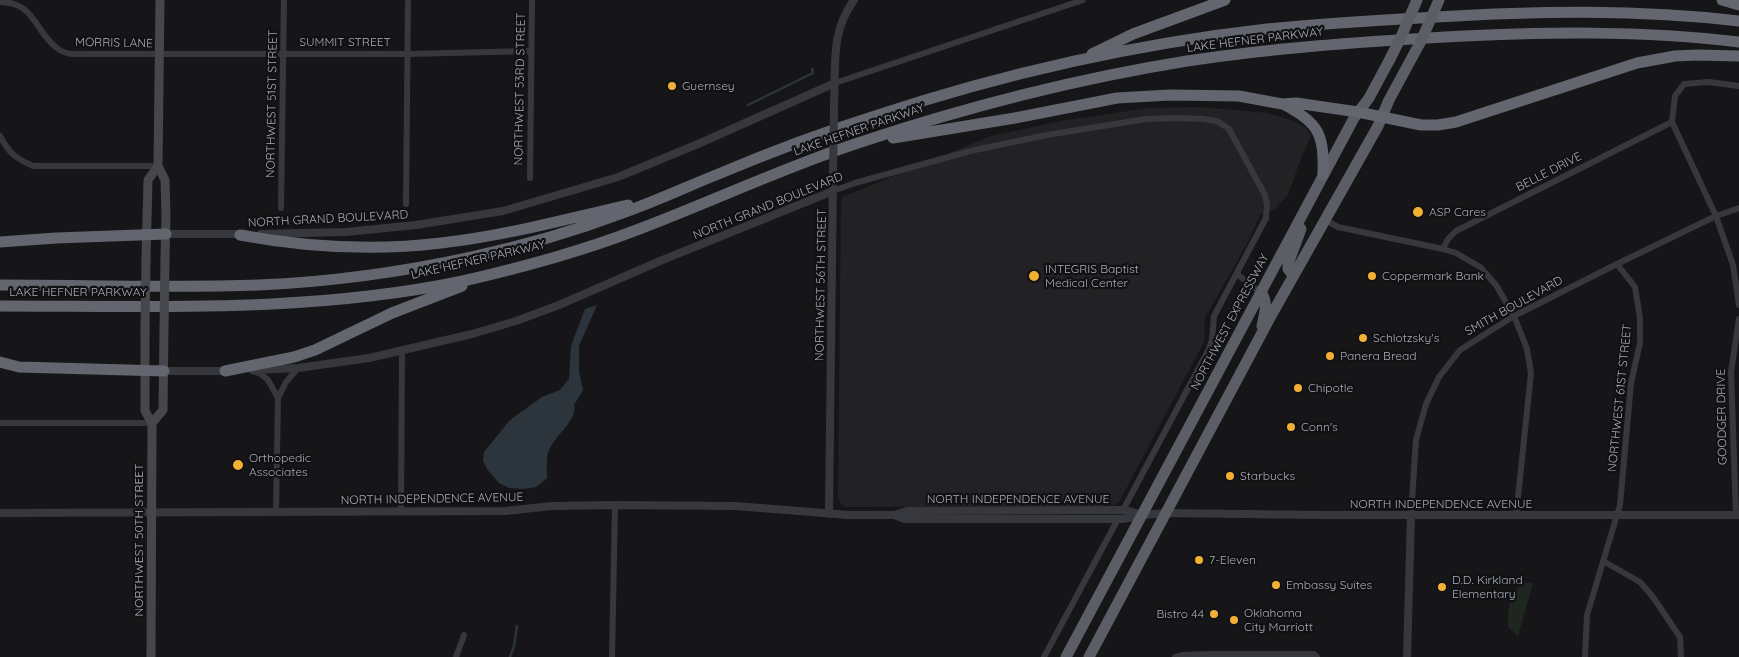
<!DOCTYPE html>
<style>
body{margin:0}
canvas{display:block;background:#161618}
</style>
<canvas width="1739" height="657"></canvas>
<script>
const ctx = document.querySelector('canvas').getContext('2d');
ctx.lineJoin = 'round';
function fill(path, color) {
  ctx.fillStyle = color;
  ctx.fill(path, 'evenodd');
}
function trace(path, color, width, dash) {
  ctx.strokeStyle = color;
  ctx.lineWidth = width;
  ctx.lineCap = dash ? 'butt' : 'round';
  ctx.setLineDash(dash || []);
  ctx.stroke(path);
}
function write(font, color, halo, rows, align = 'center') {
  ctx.font = font + ' Quicksand,sans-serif';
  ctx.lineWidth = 4.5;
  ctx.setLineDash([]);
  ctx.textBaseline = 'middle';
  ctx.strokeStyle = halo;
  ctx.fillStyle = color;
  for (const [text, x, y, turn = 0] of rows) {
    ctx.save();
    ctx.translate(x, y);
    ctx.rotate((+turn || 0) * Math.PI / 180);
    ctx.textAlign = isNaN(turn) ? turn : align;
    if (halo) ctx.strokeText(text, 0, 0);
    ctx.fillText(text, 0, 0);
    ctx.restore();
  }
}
fill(new Path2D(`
 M 1201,107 L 1268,113 L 1294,121 L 1306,128 L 1311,136 L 1300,161 L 1288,195 L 1275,209 L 1260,215 L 1247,244 L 1205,318 L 1204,342 L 1119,502 L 1114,505 L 1105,506 L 846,507 L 841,504 L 838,497 L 841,203 L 843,197 L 991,136 L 1061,121 L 1148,108 Z`), '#222225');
fill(new Path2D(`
 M 1521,583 L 1533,583 L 1518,636 L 1508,627 C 1507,609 1510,598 1521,583 Z`), '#1e261f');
fill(new Path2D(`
 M 597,305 L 579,346 L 579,371 L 583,390 L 574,405 C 578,421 553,436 548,453 C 546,461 547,470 547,478 L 536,487 L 524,489 L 509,488 L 499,483 L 487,469 L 483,461 L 484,452 L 510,420 L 542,397 L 560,390 L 569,379 L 571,346 L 585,309 Z`), '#2c353c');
trace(new Path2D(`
 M 748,105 L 813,73 L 812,69
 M 510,657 L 514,646 L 517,626`), '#2c353c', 2.5);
trace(new Path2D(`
 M 0,2 C 35,2 34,31 57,48 C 61,52 66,53 71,54 L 408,54 L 531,51
 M 835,83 L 1083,0
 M 1739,86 L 1709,82 L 1684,84 L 1675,96 L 1672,122 L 1716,216 L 1733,265 L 1739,305
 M 0,136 C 9,153 15,158 33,166 L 158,166
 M 530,178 L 532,0
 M 833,191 L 855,183 L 970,151 L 1047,135 L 1146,119 L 1179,118 L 1203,119 L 1217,121 L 1229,129 L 1265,195 L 1267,205 L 1266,218 L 1214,316 L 1212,340 L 1208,351 L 1123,510
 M 406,204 L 408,0
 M 281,208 L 284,0
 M 1325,220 L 1338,227 L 1443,249 L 1456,253 L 1480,267 L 1496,285 L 1514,316 L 1527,349 L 1531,373 L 1516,516
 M 1443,249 L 1448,239 L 1456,231 L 1672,122
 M 1237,274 L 1261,293
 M 252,371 L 261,374 L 268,380 L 278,398 L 276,512
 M 278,398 L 286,382 L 298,368
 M 0,423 L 152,423
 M 401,512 L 402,351
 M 1411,515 L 1416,440 L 1426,404 L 1439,377 L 1460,350 L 1514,316 L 1617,264 L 1716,216 L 1739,208
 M 1736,515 L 1731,372 L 1739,319
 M 1603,561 L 1640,582 L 1653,597 L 1680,637 L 1681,657
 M 456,657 L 464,635
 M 612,657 L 615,505
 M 1044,657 L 1118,519
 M 1175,657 L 1183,655 L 1211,654 L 1314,654 L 1317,657
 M 1585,657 L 1587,615 L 1620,505 L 1631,383 L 1640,343 L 1640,318 L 1635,287 L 1617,264`), '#37383d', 6);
trace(new Path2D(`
 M 834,105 C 836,66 830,33 854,0
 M 166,234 L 244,234
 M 261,234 L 346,232 L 416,225 L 503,211 L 618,177 L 698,144 L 835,83
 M 253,370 L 298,368 L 369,358 L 472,334 L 516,321 L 559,305 L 660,261 L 833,191
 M 164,371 L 229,371
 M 0,513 L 506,511 L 551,506 L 615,505 L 736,506 L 848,515 L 894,515 L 907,511 L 1125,510 L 1143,515
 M 829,514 L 833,176
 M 894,515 L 905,519 L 1123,519 L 1143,515 L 1166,513 L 1322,515 L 1739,515
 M 1407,657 L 1411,515`), '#37383d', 8);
trace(new Path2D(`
 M 160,0 L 158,166 L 165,180 L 166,214 L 165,259
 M 146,259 L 148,180 L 158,166
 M 145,329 L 145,411 L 152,423 L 151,657
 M 152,423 L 163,410 L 164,328`), '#45474d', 9);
trace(new Path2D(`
 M 1293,275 L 1288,269 L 1288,264 L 1301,229
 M 1261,293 C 1269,302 1264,315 1262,326
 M 1066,657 L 1354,118 L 1369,98 L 1390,59
 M 1089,657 L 1272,314 L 1378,126 L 1389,100 L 1421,41`), '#5b5e65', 11);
trace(new Path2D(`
 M 1722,0 L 1739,5
 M 1092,54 L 1133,34 L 1225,0
 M 1283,104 C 1320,124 1324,134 1323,175
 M 893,138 L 1015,118 L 1117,98 L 1170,95 L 1239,96 L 1282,104 L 1296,103 L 1358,112 L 1421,125 L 1438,125 L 1456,122 L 1637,63 L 1675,56 L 1698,55 L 1739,56
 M 240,235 C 305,247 375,251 441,243 C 504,236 566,219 628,205
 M 0,242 L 56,238 L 166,234
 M 0,285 C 86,285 173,288 259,285 C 330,282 402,272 471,257 C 523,246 575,231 625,212 C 656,201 686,187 716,175 C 768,153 821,133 875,116 C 1002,74 1134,44 1267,29 C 1323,23 1380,20 1436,17 C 1537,11 1638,9 1739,21
 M 0,306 C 155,306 310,313 463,281 C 520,268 579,252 634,231 C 709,203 782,168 858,143 C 966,107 1075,79 1187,61 C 1273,48 1359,42 1445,37 C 1543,32 1641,30 1739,42
 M 0,362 L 19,367 L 164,371
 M 225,371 L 294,357 L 315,350 L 392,313 L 462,286`), '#63666e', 11);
trace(new Path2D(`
 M 833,176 L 834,105`), '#37383d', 8);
trace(new Path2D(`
 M 164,328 L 165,259
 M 145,329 L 146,259`), '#45474d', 9);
trace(new Path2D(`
 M 1421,41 L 1439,0
 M 1390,59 L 1401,37 L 1417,0`), '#5b5e65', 11);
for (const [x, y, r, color] of [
 [672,86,5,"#f2b134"],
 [1418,212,6,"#f2b134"],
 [1034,276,6,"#f2b134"],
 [1372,276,5,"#f2b134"],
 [1363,338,5,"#f2b134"],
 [1330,356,5,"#f2b134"],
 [1298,388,5,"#f2b134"],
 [1291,427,5,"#f2b134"],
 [238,465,6,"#f2b134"],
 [1230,476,5,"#f2b134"],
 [1199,560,5,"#f2b134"],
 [1276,585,5,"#f2b134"],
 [1442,587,5,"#f2b134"],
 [1214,614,5,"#f2b134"],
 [1234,620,5,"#f2b134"]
]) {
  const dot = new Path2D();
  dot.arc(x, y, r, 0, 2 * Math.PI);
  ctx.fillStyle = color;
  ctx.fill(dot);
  trace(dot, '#111113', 2);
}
write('12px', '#a8adb8', '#111113', [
 ["LAKE HEFNER PARKWAY",1255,40,-7],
 ["SUMMIT STREET",345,42],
 ["MORRIS LANE",114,43,1],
 ["NORTHWEST 53RD STREET",520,89,-89],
 ["NORTHWEST 51ST STREET",272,104,-89],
 ["LAKE HEFNER PARKWAY",859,130,-19],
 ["BELLE DRIVE",1549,172,-27],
 ["NORTH GRAND BOULEVARD",768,206,-22],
 ["NORTH GRAND BOULEVARD",328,219,-3],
 ["LAKE HEFNER PARKWAY",478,260,-13],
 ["NORTHWEST 56TH STREET",821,285,-89],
 ["LAKE HEFNER PARKWAY",78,292],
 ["SMITH BOULEVARD",1514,306,-29],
 ["NORTHWEST EXPRESSWAY",1230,322,-62],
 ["NORTHWEST 61ST STREET",1620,398,-84],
 ["GOODGER DRIVE",1722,417,-91],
 ["NORTH INDEPENDENCE AVENUE",432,499,-1],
 ["NORTH INDEPENDENCE AVENUE",1018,499],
 ["NORTH INDEPENDENCE AVENUE",1441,504],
 ["NORTHWEST 50TH STREET",139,540,-90]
]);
write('12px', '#a8adb8', '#111113', [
 ["Guernsey",682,86],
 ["ASP Cares",1429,212],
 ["INTEGRIS Baptist",1045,269],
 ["Medical Center",1045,283],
 ["Coppermark Bank",1382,276],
 ["Schlotzsky's",1373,338],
 ["Panera Bread",1340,356],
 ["Chipotle",1308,388],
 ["Conn's",1301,427],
 ["Orthopedic",249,458],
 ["Associates",249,472],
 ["Starbucks",1240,476],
 ["7-Eleven",1209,560],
 ["D.D. Kirkland",1452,580],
 ["Elementary",1452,594],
 ["Embassy Suites",1286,585],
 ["Oklahoma",1244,613],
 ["City Marriott",1244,627],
 ["Bistro 44",1204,614,"right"]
], 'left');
</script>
